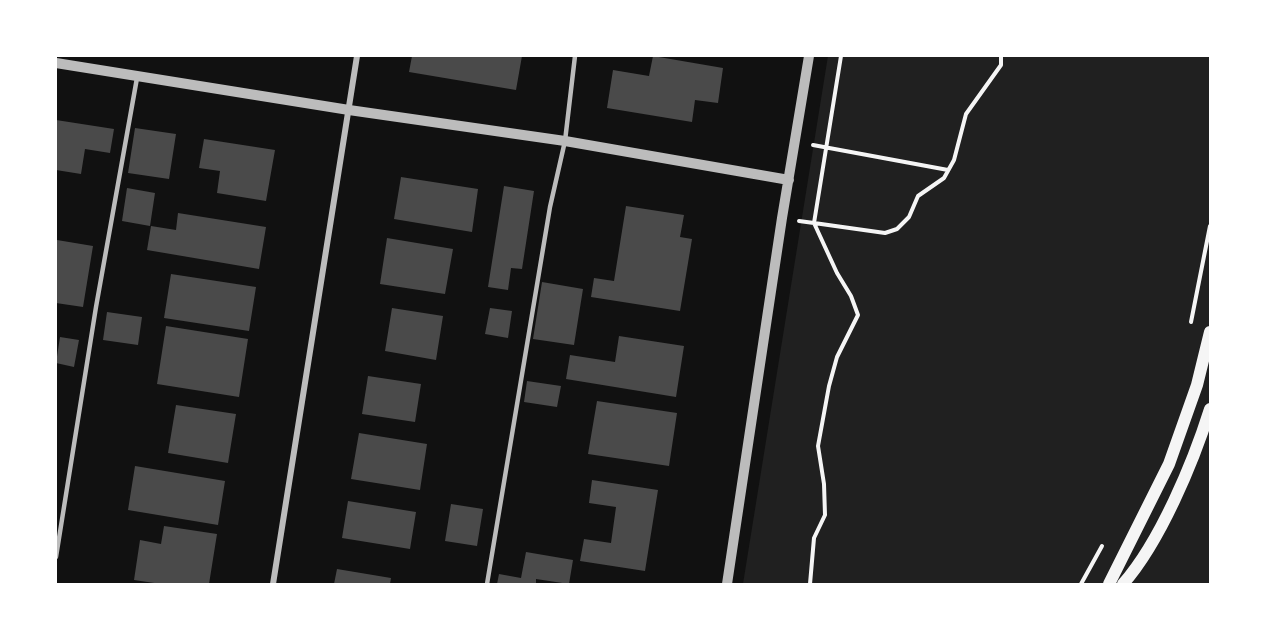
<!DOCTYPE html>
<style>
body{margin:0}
#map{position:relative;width:1266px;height:640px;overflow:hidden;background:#111;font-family:"PT Sans Narrow",sans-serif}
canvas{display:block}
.frame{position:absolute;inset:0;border:57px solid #fff;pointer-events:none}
</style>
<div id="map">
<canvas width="1266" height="640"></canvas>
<div class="frame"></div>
</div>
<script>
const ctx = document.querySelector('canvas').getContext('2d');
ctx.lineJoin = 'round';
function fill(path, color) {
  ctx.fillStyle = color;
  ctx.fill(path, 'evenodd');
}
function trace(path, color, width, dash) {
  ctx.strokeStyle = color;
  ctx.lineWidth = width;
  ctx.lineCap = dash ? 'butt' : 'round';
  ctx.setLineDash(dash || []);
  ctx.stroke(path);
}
fill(new Path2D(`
 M 828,56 L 1210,56 L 1210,584 L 743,584 Z`), '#202020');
fill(new Path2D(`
 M 412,56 L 522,56 L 516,90 L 409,72 Z
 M 653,56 L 723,68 L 718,103 L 695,100 L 692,122 L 607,108 L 613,70 L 649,76 Z
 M 56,120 L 114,129 L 110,153 L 85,149 L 81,174 L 56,170 Z
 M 135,128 L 176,134 L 169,179 L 128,173 Z
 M 204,139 L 275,150 L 266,201 L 217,193 L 220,171 L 199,168 Z
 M 401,177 L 478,189 L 472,232 L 394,219 Z
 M 504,186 L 534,191 L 522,269 L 511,268 L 508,290 L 488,287 Z
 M 127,188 L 155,193 L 150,226 L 122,221 Z
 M 626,206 L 684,215 L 680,237 L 692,239 L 680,311 L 591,297 L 594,278 L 614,281 Z
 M 178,213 L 266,227 L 259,269 L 147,250 L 151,226 L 176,230 Z
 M 387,238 L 453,249 L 445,294 L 380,284 Z
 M 57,240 L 93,246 L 83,307 L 56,303 Z
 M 171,274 L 256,287 L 249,331 L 164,318 Z
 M 542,282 L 583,289 L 574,345 L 533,339 Z
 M 392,308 L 443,316 L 436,360 L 385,351 Z
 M 490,308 L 512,311 L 508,338 L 485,334 Z
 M 107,312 L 142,317 L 138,345 L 103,340 Z
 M 166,326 L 248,339 L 239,397 L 157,384 Z
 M 619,336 L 684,346 L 676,397 L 566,379 L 570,355 L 615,362 Z
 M 60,337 L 79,340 L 74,367 L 56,363 Z
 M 368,376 L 421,384 L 415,422 L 362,414 Z
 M 527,381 L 561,386 L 557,407 L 524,402 Z
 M 597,401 L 677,413 L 669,466 L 588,454 Z
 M 176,405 L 236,414 L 228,463 L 168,453 Z
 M 359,433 L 427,444 L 420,490 L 351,479 Z
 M 135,466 L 225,481 L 218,525 L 128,510 Z
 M 592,480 L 658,490 L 645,571 L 580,561 L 584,539 L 611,543 L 616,507 L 589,503 Z
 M 348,501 L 416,512 L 410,549 L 342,538 Z
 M 451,504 L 483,509 L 477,546 L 445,541 Z
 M 164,526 L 217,534 L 209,584 L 161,584 L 134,580 L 140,540 L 161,544 Z
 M 526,552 L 573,560 L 569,584 L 536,579 L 536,584 L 497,584 L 499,574 L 521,578 Z
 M 337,569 L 391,578 L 390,584 L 334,584 Z`), '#4a4a4a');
trace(new Path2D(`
 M 813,145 L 948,170
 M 799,221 L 814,223 L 841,56
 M 1191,322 L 1210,226
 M 810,584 L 814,538 L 825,515 L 824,484 L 818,446 L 829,386 L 837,357 L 858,315 L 851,296 L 837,273 L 814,223 L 885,233 L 897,229 L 909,217 L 918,196 L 944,178 L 954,160 L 966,114 L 1001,65 L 1001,56
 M 1081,584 L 1102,546`), '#f5f5f5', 4);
trace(new Path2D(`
 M 56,557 L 96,307 L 137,78
 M 487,584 L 550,207 L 565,141 L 575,56`), '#bcbcbc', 4.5);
trace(new Path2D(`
 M 273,584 L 357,56`), '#bcbcbc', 6);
trace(new Path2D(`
 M 56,63 L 349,110 L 565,141 L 789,180
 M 727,584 L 782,218 L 809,56`), '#bcbcbc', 10);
trace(new Path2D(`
 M 1109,584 L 1169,464 L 1197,385 L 1210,332
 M 1123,584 C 1160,542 1193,463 1210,409`), '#f5f5f5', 12);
</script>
